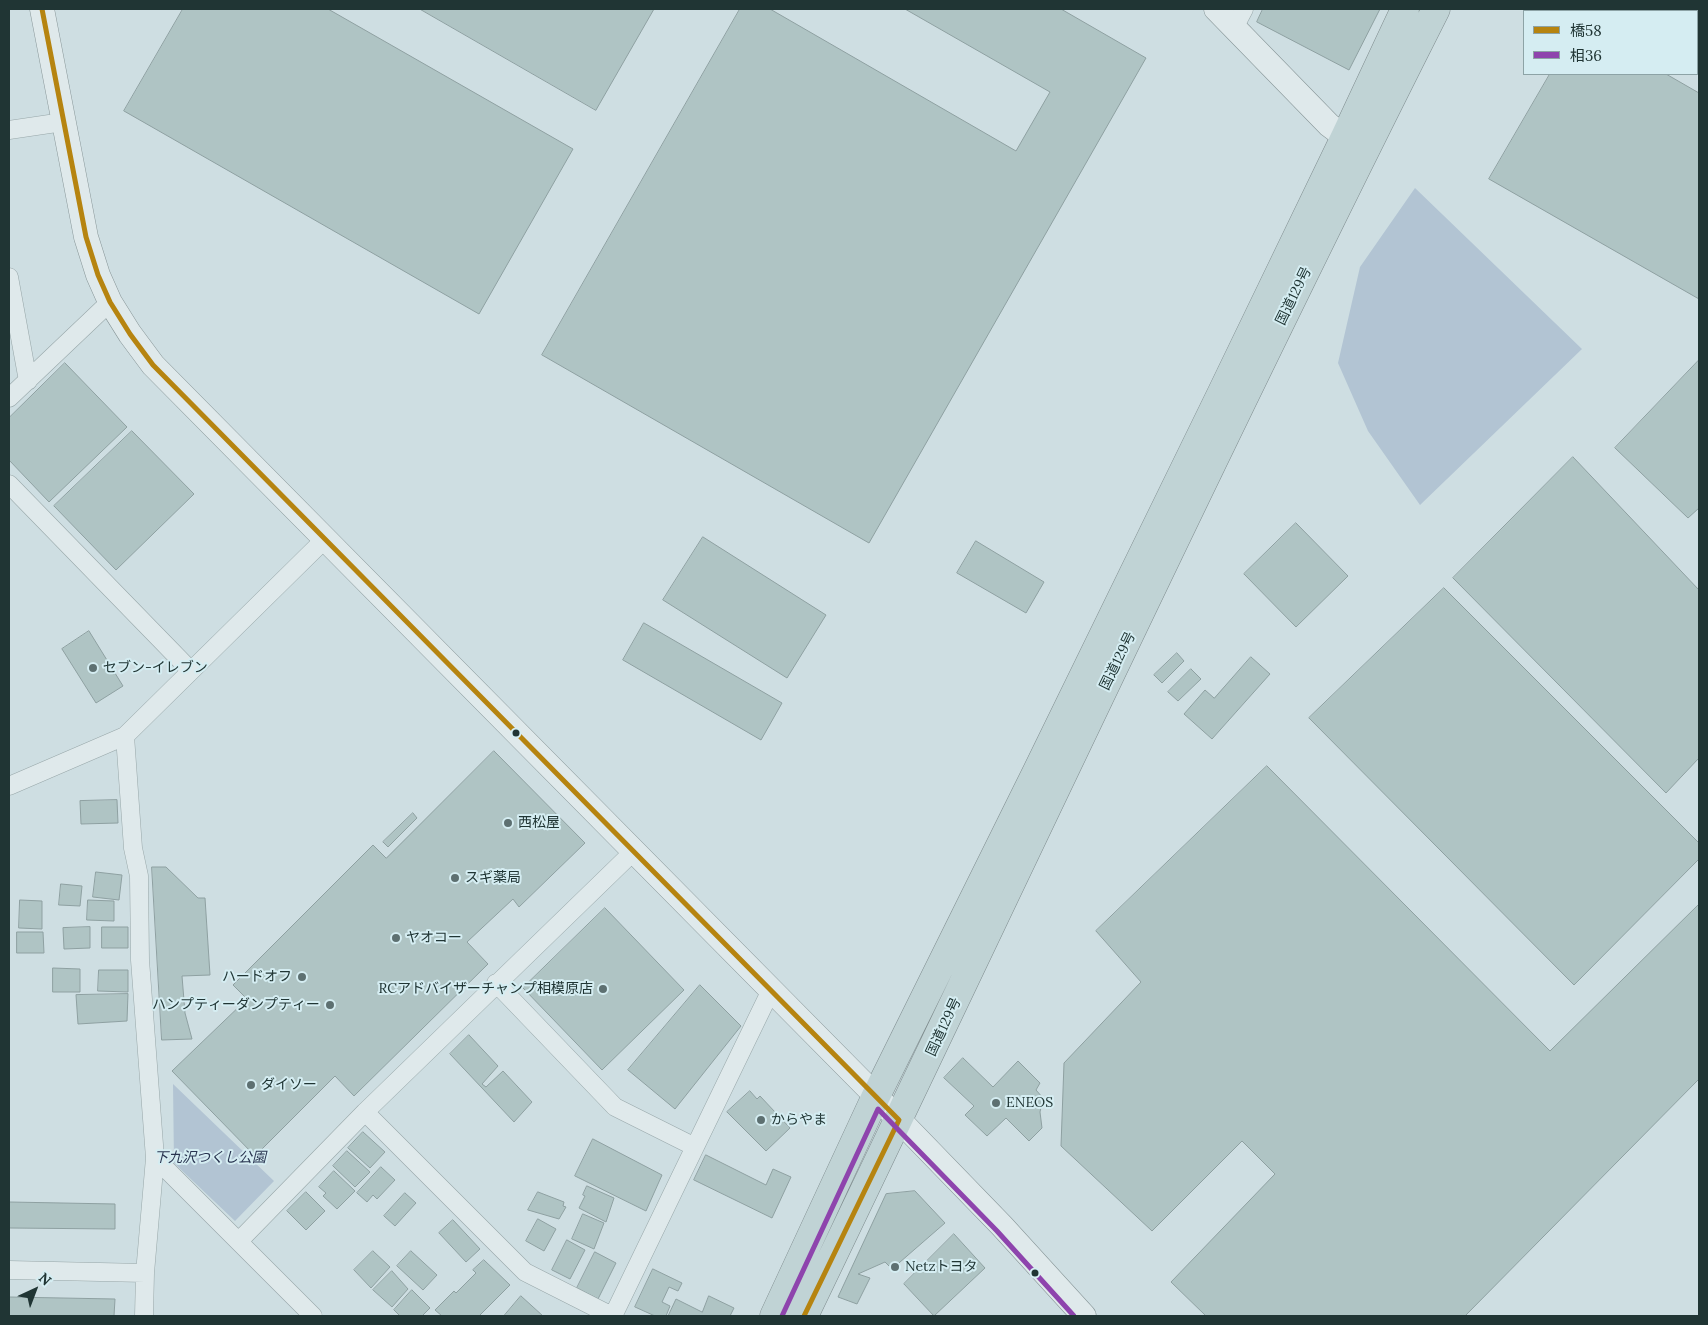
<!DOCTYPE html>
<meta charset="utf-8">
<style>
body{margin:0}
#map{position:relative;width:1708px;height:1325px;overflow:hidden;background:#cedee2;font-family:Lora,"Noto Sans JP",serif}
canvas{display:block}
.frame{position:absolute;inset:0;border:10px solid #203534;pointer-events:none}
.legend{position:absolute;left:1523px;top:10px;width:175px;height:65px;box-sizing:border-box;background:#d5edf2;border:1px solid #8da3a6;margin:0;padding:6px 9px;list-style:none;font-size:15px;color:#203534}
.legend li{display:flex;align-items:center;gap:10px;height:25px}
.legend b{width:25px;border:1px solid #8da3a6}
.north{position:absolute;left:10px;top:1265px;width:50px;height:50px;-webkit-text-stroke:4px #d5edf2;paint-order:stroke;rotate:43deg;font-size:14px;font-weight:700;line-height:20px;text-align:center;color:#203534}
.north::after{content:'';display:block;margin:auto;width:18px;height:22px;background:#203534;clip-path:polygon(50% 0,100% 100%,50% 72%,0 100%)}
</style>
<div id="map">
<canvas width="1708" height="1325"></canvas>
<div class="frame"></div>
<ul class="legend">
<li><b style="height:6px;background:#b68410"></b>橋58</li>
<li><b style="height:6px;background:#8e44ad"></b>相36</li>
</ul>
<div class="north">N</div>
</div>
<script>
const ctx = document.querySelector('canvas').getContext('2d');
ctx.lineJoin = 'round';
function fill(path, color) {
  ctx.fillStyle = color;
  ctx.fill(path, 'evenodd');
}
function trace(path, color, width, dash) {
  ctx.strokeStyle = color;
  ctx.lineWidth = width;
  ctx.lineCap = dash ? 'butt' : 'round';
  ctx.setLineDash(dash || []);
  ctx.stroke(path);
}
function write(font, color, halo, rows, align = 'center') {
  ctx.font = font + ' Lora,"Noto Sans JP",serif';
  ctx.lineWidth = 4;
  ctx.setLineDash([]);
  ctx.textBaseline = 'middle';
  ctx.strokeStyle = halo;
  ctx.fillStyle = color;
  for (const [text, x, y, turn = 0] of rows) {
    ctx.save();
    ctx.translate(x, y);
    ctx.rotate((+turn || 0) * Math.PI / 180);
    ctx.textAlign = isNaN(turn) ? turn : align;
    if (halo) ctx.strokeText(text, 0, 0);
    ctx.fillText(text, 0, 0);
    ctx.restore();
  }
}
fill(new Path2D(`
 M 1415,188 L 1582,349 L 1420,505 L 1368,431 L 1338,363 L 1360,267 Z
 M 173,1084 L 274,1181 L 235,1221 L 174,1163 Z`), '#b2c4d3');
const building = new Path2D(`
 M 183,9 L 328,9 L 573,149 L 479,314 L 124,111 Z
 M 420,9 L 654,9 L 596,110 Z
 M 740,9 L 770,9 L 1016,151 L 1050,92 L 905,9 L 1061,9 L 1146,58 L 869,543 L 542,355 Z
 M 1263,9 L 1380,9 L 1349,70 L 1257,22 Z
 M 1605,9 L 1699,9 L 1699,63 L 1697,61 L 1697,11 L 1609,11 Z
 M 1550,74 L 1666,74 L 1699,93 L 1699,299 L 1489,179 Z
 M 1699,360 L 1699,508 L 1688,518 L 1615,448 Z
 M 65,363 L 127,427 L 49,502 L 9,460 L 9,418 Z
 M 132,431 L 194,494 L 116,570 L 54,506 Z
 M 1573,457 L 1699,590 L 1699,758 L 1666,793 L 1453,578 Z
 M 1296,523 L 1348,576 L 1296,627 L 1244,574 Z
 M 703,537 L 826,615 L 787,678 L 663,600 Z
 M 976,541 L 1044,582 L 1026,613 L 957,573 Z
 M 1444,588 L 1699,843 L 1699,859 L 1574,985 L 1309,718 Z
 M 644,623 L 782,703 L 761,740 L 623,660 Z
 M 89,631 L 123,686 L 96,703 L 62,649 Z
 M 1177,653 L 1184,661 L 1162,683 L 1154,675 Z
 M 1251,657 L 1270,674 L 1212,739 L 1184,714 L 1205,690 L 1214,698 Z
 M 1191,669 L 1201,679 L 1178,701 L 1168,692 Z
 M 494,751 L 585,843 L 519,907 L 513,899 L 467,942 L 488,964 L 354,1096 L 335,1076 L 255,1156 L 172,1071 L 247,999 L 233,985 L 373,845 L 386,858 Z
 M 1267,766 L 1550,1051 L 1699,904 L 1699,1079 L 1465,1316 L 1206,1316 L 1171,1282 L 1275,1174 L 1242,1141 L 1152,1231 L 1061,1146 L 1064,1063 L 1141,982 L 1096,931 Z
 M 117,800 L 118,823 L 81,824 L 80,801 Z
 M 413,813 L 417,818 L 388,847 L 383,842 Z
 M 152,867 L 166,867 L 198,898 L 205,898 L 210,975 L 182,976 L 185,1013 L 192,1039 L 162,1040 Z
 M 96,872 L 122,875 L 119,900 L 93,897 Z
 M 61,884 L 82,886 L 80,906 L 59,905 Z
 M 20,900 L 42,901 L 42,929 L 19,928 Z
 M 88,900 L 114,901 L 114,921 L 87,920 Z
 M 605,908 L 684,990 L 602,1070 L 523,988 Z
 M 90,927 L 90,948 L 64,949 L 63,928 Z
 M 102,927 L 128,927 L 128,948 L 102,948 Z
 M 17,932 L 43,932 L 44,953 L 17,953 Z
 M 53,968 L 80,969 L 80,992 L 53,992 Z
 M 99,970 L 128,970 L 128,992 L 98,991 Z
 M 700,985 L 741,1026 L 675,1109 L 628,1070 Z
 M 128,994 L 127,1021 L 78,1024 L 76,995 Z
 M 469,1035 L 498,1066 L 482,1084 L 486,1087 L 503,1071 L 532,1102 L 514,1122 L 450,1054 Z
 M 963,1058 L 993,1087 L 1018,1061 L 1040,1083 L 1036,1090 L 1043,1098 L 1040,1112 L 1042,1128 L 1029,1141 L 1006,1118 L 987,1136 L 965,1115 L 974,1106 L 944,1078 Z
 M 750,1091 L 757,1099 L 760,1096 L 790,1128 L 766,1151 L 727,1112 Z
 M 363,1132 L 385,1152 L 370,1168 L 348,1148 Z
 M 593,1139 L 662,1175 L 646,1211 L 575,1176 Z
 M 347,1151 L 370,1172 L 355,1187 L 333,1166 Z
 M 706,1155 L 766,1185 L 773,1169 L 791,1177 L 772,1218 L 694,1180 Z
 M 381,1167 L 395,1180 L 377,1199 L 373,1195 L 367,1202 L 357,1193 Z
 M 334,1171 L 355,1191 L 337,1209 L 323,1196 L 326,1193 L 319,1187 Z
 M 587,1186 L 614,1198 L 606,1222 L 579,1208 L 585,1196 L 583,1195 Z
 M 915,1191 L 945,1223 L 892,1269 L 885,1262 L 858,1274 L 870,1278 L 857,1304 L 838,1297 L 886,1194 Z
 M 306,1192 L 325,1211 L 306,1230 L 287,1211 Z
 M 538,1192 L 564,1202 L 563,1206 L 566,1207 L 559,1219 L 528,1210 Z
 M 405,1193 L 416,1203 L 395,1226 L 384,1216 Z
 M 9,1202 L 115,1204 L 115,1229 L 9,1228 Z
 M 583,1214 L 604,1223 L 594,1249 L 572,1239 Z
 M 538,1219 L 556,1229 L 544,1251 L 526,1241 Z
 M 453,1220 L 480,1249 L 466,1262 L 439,1233 Z
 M 954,1234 L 985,1268 L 934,1316 L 904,1284 Z
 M 567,1240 L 585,1250 L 570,1279 L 552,1270 Z
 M 373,1251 L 390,1267 L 371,1288 L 354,1270 Z
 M 411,1251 L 437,1275 L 423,1290 L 397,1266 Z
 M 595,1252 L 616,1263 L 598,1299 L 577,1288 Z
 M 484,1260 L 510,1285 L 479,1316 L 442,1316 L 435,1310 L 454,1291 L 456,1293 L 476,1273 L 473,1270 Z
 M 653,1269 L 682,1283 L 678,1291 L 669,1287 L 662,1302 L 670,1306 L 666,1316 L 655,1316 L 635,1307 Z
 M 392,1271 L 408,1289 L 392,1307 L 373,1290 Z
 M 412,1290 L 430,1308 L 422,1316 L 400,1316 L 394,1310 Z
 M 521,1296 L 543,1316 L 504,1316 Z
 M 709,1296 L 734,1308 L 730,1316 L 668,1316 L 676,1299 L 702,1312 Z
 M 9,1297 L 115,1299 L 114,1316 L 9,1316 Z`);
fill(building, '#afc4c4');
trace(building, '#8ea0a1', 1);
const street = new Path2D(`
 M 1234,28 L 1244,9
 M 9,130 L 63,122
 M 9,277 L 28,381
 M 9,398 L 110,302
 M 9,484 L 191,671
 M 125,736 L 133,848 L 139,876 L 140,960 L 155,1158 L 145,1273 L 144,1316
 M 9,786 L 125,736 L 325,539
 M 496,983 L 615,1107 L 695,1147
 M 365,1112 L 525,1272 L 612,1316
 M 155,1158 L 313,1316
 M 239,1241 L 365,1112 L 634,851
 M 9,1270 L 145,1273
 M 613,1316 L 771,990`);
const secondary = new Path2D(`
 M 42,9 L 86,237 L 98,275 L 110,302 L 130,334 L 153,365 L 876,1096 L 1002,1226 L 1084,1316
 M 1216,9 L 1329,125 L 1345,137 L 1361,146`);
const highway = new Path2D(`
 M 774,1316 L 876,1096 L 1037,771 L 1221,394 L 1345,137 L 1405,9
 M 804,1316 C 1014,880 1218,441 1436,9`);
trace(street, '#97a6a8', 19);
trace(secondary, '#879597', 25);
trace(highway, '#7e8b8d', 29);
trace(street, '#dfe9eb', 18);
trace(secondary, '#dfe9eb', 24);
trace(highway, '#c0d3d5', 28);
trace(new Path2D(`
 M 42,9 L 86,237 L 98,275 L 110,302 L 130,334 L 153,365 L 899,1120 L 804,1316`), '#b68410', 5);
trace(new Path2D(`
 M 782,1316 L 878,1109 L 997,1231 L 1074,1316`), '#8e44ad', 5);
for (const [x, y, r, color] of [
 [93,668,5,"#5d7071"],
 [516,733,4.5,"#203534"],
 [508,823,5,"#5d7071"],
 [455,878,5,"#5d7071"],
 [396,938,5,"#5d7071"],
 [302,977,5,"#5d7071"],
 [603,989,5,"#5d7071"],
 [330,1005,5,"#5d7071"],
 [251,1085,5,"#5d7071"],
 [996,1103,5,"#5d7071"],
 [761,1120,5,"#5d7071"],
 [895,1267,5,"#5d7071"],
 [1035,1273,4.5,"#203534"]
]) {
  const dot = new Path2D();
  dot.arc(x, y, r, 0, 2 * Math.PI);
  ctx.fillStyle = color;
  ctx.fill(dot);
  trace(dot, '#d5edf2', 2);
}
write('14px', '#203534', '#d5edf2', [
 ["国道129号",1294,296,-64],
 ["国道129号",1118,661,-64],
 ["国道129号",944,1027,-65]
]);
write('14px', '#203534', '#d5edf2', [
 ["セブン-イレブン",103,668],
 ["西松屋",518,823],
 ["スギ薬局",465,878],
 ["ヤオコー",406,938],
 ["ハードオフ",292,977,"right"],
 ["RCアドバイザーチャンプ相模原店",593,989,"right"],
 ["ハンプティーダンプティー",320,1005,"right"],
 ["ダイソー",261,1085],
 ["ENEOS",1006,1103],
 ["からやま",771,1120],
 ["Netzトヨタ",905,1267]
], 'left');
write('italic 14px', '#293450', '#d5edf2', [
 ["下九沢つくし公園",210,1158]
]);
</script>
